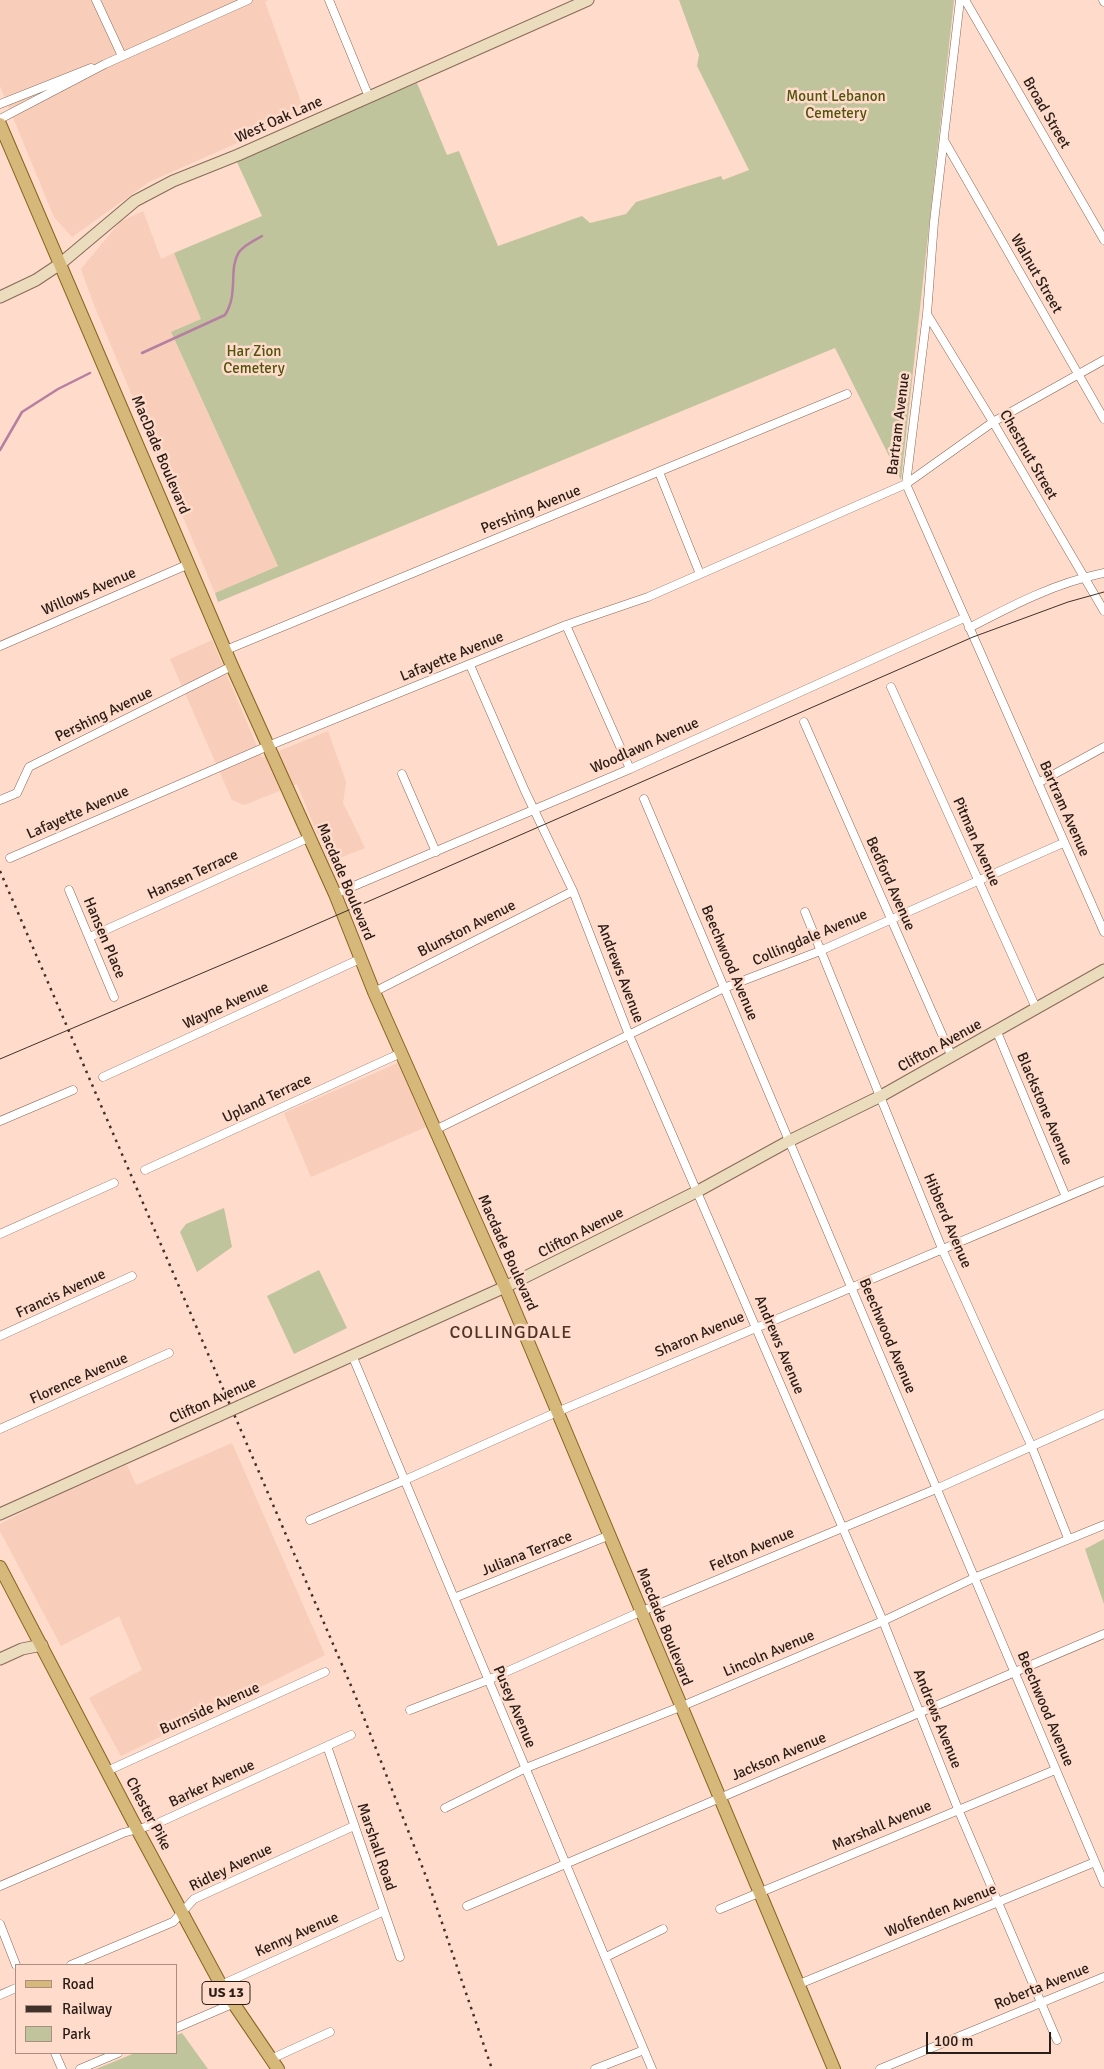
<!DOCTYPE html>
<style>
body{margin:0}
#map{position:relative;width:1104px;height:2069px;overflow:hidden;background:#fedbca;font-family:Signika,sans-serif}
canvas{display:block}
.legend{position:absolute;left:15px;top:1964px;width:162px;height:90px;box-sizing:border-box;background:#fedbca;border:1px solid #a98f82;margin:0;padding:6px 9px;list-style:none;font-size:15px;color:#2a1d17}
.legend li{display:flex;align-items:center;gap:10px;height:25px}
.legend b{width:25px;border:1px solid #a98f82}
.scale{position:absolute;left:926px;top:2032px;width:125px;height:22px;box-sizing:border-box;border:2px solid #2a1d17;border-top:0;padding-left:6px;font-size:15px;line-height:18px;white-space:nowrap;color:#2a1d17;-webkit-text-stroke:4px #fedbca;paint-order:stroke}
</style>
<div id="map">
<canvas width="1104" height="2069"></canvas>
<ul class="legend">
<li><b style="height:6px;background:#d6b87a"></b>Road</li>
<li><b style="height:6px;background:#40312a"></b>Railway</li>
<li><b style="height:14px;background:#c0c49c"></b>Park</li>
</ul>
<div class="scale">100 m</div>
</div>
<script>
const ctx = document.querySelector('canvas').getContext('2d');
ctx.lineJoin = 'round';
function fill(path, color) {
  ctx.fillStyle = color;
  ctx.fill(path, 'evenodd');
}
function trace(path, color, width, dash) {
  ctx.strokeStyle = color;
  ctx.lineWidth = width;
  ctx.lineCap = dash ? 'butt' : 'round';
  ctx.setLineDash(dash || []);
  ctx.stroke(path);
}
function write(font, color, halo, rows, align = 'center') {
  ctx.font = font + ' Signika,sans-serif';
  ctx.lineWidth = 5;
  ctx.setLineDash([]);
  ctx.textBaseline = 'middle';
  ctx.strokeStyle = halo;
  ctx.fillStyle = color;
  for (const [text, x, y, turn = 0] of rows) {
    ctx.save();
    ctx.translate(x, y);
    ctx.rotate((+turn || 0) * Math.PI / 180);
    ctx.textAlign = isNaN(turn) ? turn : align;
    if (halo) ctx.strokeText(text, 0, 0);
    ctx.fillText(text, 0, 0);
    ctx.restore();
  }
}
fill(new Path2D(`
 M 0,0 L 268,0 L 265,2 L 305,113 L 149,182 L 72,237 L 54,217 L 0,86 Z
 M 143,211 L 161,259 L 174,253 L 202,319 L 171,333 L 278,566 L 215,593 L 94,305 L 81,269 L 120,222 Z
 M 212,640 L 262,758 L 328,731 L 346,782 L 343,803 L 365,848 L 329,862 L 297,784 L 244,805 L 232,800 L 170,659 Z
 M 398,1063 L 426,1127 L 311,1177 L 284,1113 Z
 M 232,1443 L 325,1655 L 121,1756 L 89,1698 L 142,1670 L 119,1616 L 61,1646 L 0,1531 L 0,1524 L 50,1498 L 127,1465 L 136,1485 Z`), '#f8cdb9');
fill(new Path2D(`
 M 679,0 L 954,0 L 901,480 L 835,348 L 218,602 L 215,593 L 278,566 L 171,332 L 201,319 L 174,253 L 262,216 L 236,160 L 417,83 L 447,155 L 459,151 L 498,246 L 582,216 L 590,223 L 626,214 L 636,202 L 721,176 L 723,180 L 749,170 L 697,66 L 699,55 Z
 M 224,1208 L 232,1247 L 197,1272 L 180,1232 L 186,1224 Z
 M 319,1270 L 347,1328 L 294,1354 L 267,1296 Z
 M 1104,1539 L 1104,1604 L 1085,1549 Z
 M 182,2033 L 208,2069 L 96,2069 L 135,2053 L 176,2053 L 176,2035 Z`), '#c0c49c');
trace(new Path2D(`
 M 142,353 L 225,315 C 239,293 228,269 239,252 C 244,245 255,240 262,236
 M 0,450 L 22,412 L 58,389 L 90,373`), '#b57fa1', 2.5);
const street = new Path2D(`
 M 96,0 L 122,56
 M 329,0 L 369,97
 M 960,0 L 934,222 L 927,314 L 906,484 L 1104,932
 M 965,0 L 1104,240
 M 1103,0 L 1104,2
 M 0,104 L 91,68
 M 0,119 L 105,64 L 248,0
 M 945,142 L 1104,419
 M 927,314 L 993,422 L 1104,611
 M 659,472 L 700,574
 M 566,625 L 630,769
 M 969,628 C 1013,605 1055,583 1104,573
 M 0,646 L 189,564
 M 226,650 L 847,394
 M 470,665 L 525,791 L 573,891 L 629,1035 L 883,1621 L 958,1809 L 1057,2040
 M 891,687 L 1036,1008
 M 804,722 L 952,1057
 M 402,774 L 436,852
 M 1038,783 L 1104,747
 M 644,799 L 1104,1883
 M 0,800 L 17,793 L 29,767 L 232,666
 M 10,858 L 268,746 L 566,625 L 648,597 L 906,484 L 993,422 L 1104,360
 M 69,890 L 114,997
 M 335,894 L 630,769 L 964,618
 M 805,912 L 943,1251 L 1031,1445 L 1068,1538
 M 90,937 L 308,838
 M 374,992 L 573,891
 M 997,1032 L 1066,1197
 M 103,1077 L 360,959
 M 0,1121 L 73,1090
 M 435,1130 L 724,988 L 820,951 L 1063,843
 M 145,1170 L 401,1053
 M 0,1234 L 114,1183
 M 0,1336 L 132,1276
 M 352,1355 L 652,2069
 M 0,1429 L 169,1353
 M 310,1520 L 405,1480 L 557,1412 L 1104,1181
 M 454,1598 L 610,1535
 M 410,1710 L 488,1680 L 640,1612 L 936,1489 L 1104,1414
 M 327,1746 L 400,1957
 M 107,1771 L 325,1672
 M 445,1808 L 526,1768 L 680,1707 L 883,1621 L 974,1578 L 1104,1525
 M 0,1886 L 123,1833 L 156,1824 L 351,1735
 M 467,1906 L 1104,1634
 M 720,1909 L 1055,1770
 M 0,1924 L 16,1965
 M 606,1957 L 663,1929
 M 71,1965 L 173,1922 L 194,1899 L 354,1826
 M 221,1985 L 384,1911
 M 797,1985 L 1095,1862
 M 0,1995 L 16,1988
 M 176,2028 L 232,2004
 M 55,2053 L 62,2069
 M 271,2059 L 330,2032
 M 80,2069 L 118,2053
 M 595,2069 L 644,2050
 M 880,2069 L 1104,1977`);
const secondary = new Path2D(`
 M 0,297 L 36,280 L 60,264 L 135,201 L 173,181 L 238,155 L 588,0
 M 240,1406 L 505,1287 L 698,1191 L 789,1141 L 881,1096 L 1104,970
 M 0,1514 L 218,1416
 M 0,1659 L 22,1649 L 42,1645`);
const primary = new Path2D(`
 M 0,124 L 232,666 L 335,894 L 374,992 L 505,1287 L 834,2069
 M 0,1567 L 137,1829 L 221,1985 L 278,2069`);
trace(street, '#88695a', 9);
trace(secondary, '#88695a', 13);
trace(primary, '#88631e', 14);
trace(street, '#fff', 8);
trace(secondary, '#ebdcbd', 11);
trace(primary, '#d6b87a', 12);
trace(new Path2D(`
 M 0,1059 L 287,937 L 973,637 L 1068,602 L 1104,592`), '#40312a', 1);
trace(new Path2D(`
 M 0,871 L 355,1695 L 427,1879 L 492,2069`), '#40312a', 2.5, [2.5, 5]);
const secondaryBridge = new Path2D(`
 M 218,1416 L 240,1406`);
trace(secondaryBridge, '#88695a', 13, []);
trace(secondaryBridge, '#ebdcbd', 11);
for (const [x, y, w] of [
 [226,1993,48]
]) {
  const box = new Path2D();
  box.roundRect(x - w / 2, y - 11.5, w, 23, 4);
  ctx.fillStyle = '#fedbca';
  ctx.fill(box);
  trace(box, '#2a1d17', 1);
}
write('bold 14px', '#2a1d17', null, [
 ["US 13",226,1993]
]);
write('15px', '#50540d', '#fedbca', [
 ["Mount Lebanon",836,97],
 ["Cemetery",836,114],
 ["Har Zion",254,352],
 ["Cemetery",254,369]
]);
write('15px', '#2a1d17', '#fedbca', [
 ["Broad Street",1046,113,60],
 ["West Oak Lane",279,120,-24],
 ["Walnut Street",1036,274,60],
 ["Bartram Avenue",899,424,-83],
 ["MacDade Boulevard",160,455,67],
 ["Chestnut Street",1028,455,60],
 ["Pershing Avenue",531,510,-22],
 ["Willows Avenue",89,592,-23],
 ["Lafayette Avenue",452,657,-22],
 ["Pershing Avenue",104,715,-26],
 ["Woodlawn Avenue",645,746,-24],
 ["Bartram Avenue",1064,809,66],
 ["Lafayette Avenue",78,813,-24],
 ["Pitman Avenue",976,842,66],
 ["Hansen Terrace",193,875,-25],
 ["Macdade Boulevard",345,882,67],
 ["Bedford Avenue",890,884,66],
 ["Blunston Avenue",467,929,-27],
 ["Hansen Place",104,938,67],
 ["Collingdale Avenue",810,938,-23],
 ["Beechwood Avenue",729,963,67],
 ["Andrews Avenue",620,973,69],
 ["Wayne Avenue",226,1006,-25],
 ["Clifton Avenue",940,1046,-29],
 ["Upland Terrace",267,1099,-25],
 ["Blackstone Avenue",1044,1109,67],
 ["Hibberd Avenue",947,1221,67],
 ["Clifton Avenue",581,1233,-27],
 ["Macdade Boulevard",507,1253,66],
 ["Francis Avenue",61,1294,-25],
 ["Sharon Avenue",700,1335,-23],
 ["Beechwood Avenue",887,1336,67],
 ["Andrews Avenue",779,1345,67],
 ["Florence Avenue",79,1379,-24],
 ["Clifton Avenue",213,1401,-24],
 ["Felton Avenue",752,1550,-23],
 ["Juliana Terrace",527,1554,-22],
 ["Macdade Boulevard",664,1627,68],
 ["Lincoln Avenue",769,1654,-23],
 ["Pusey Avenue",514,1707,67],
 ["Burnside Avenue",210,1709,-24],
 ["Beechwood Avenue",1045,1709,67],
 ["Andrews Avenue",937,1719,68],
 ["Jackson Avenue",779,1757,-23],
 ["Barker Avenue",212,1784,-25],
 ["Chester Pike",148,1814,62],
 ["Marshall Avenue",882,1826,-23],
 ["Marshall Road",376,1847,71],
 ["Ridley Avenue",231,1868,-26],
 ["Wolfenden Avenue",941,1911,-22],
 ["Kenny Avenue",297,1935,-24],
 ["Roberta Avenue",1042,1987,-22]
]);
ctx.letterSpacing = '1px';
write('18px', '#4f3426', '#fedbca', [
 ["COLLINGDALE",511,1333]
]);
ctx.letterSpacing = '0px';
</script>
